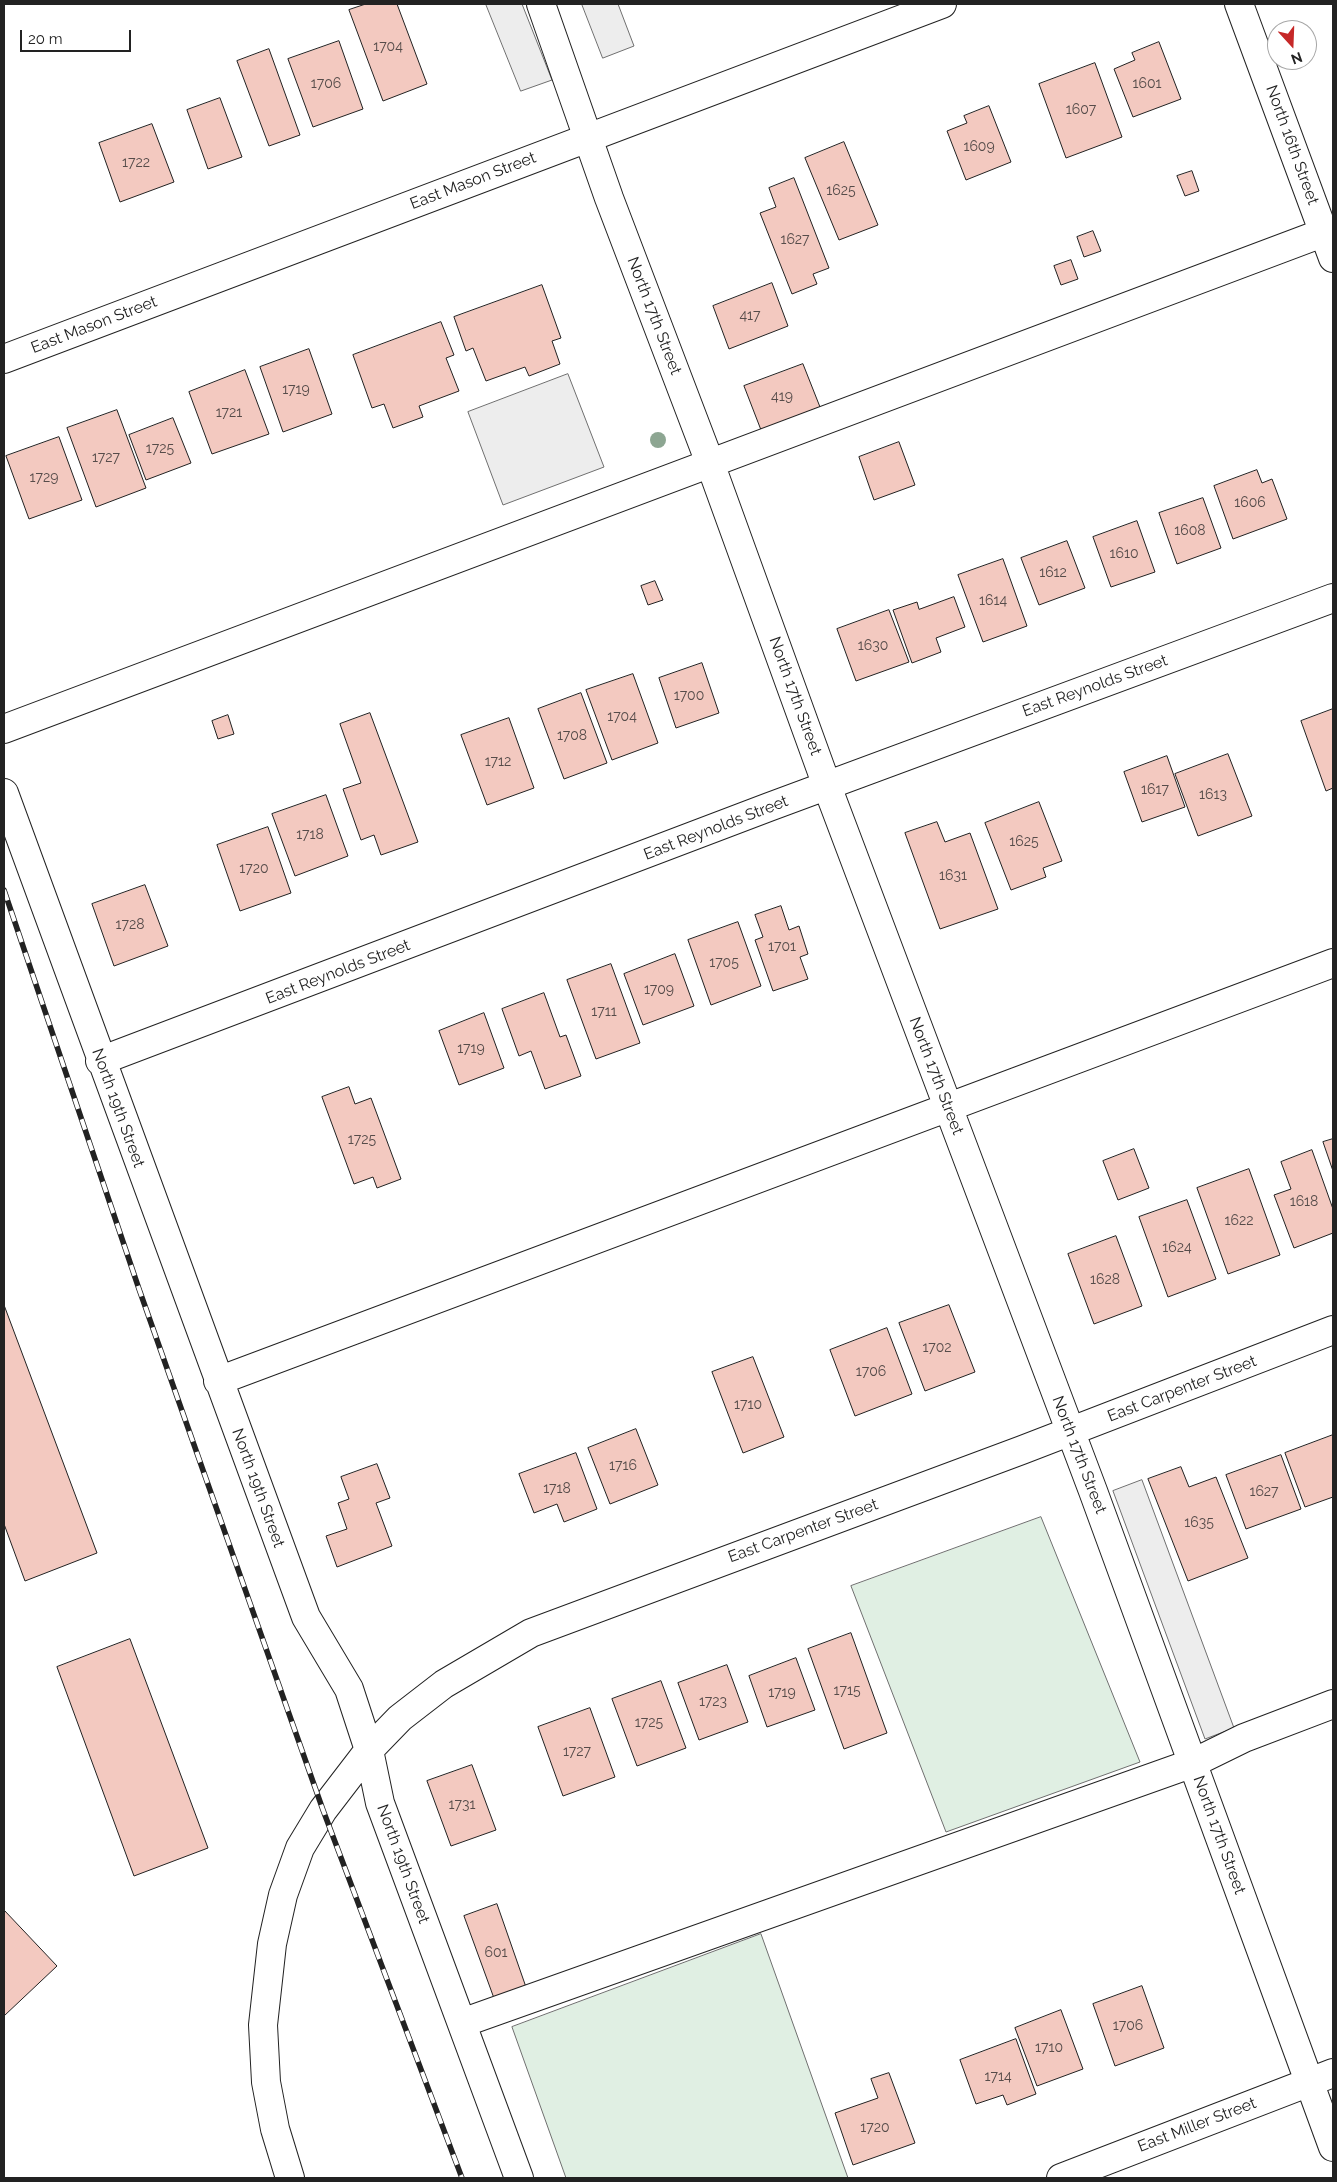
<!DOCTYPE html>
<style>
body{margin:0}
#map{position:relative;width:1337px;height:2182px;overflow:hidden;background:#fff;font-family:Raleway,sans-serif}
canvas{display:block}
.frame{position:absolute;inset:0;border:5px solid #222;pointer-events:none}
.north{position:absolute;left:1267px;top:20px;width:50px;height:50px;box-sizing:border-box;background:#fff;border:1px solid #a7a7a7;border-radius:50%;rotate:160deg;font-size:14px;font-weight:700;line-height:20px;text-align:center;color:#222}
.north::after{content:'';display:block;margin:auto;width:18px;height:22px;background:#c62828;clip-path:polygon(50% 0,100% 100%,50% 72%,0 100%)}
.scale{position:absolute;left:20px;top:30px;width:111px;height:22px;box-sizing:border-box;border:2px solid #222;border-top:0;padding-left:6px;font-size:15px;line-height:18px;white-space:nowrap;color:#222;-webkit-text-stroke:4px #fff;paint-order:stroke}
</style>
<div id="map">
<canvas width="1337" height="2182"></canvas>
<div class="frame"></div>
<div class="north">N</div>
<div class="scale">20 m</div>
</div>
<script>
const ctx = document.querySelector('canvas').getContext('2d');
ctx.lineJoin = 'round';
function fill(path, color) {
  ctx.fillStyle = color;
  ctx.fill(path, 'evenodd');
}
function trace(path, color, width, dash) {
  ctx.strokeStyle = color;
  ctx.lineWidth = width;
  ctx.lineCap = dash ? 'butt' : 'round';
  ctx.setLineDash(dash || []);
  ctx.stroke(path);
}
function write(font, color, halo, rows, align = 'center') {
  ctx.font = font + ' Raleway,sans-serif';
  ctx.lineWidth = 4;
  ctx.setLineDash([]);
  ctx.textBaseline = 'middle';
  ctx.strokeStyle = halo;
  ctx.fillStyle = color;
  for (const [text, x, y, turn = 0] of rows) {
    ctx.save();
    ctx.translate(x, y);
    ctx.rotate((+turn || 0) * Math.PI / 180);
    ctx.textAlign = isNaN(turn) ? turn : align;
    if (halo) ctx.strokeText(text, 0, 0);
    ctx.fillText(text, 0, 0);
    ctx.restore();
  }
}
const green = new Path2D(`
 M 1041,1517 L 1140,1762 L 946,1832 L 851,1586 Z
 M 761,1934 L 848,2178 L 566,2178 L 512,2027 Z`);
fill(green, '#e0efe3');
trace(green, '#6f6f6f', 1);
const parking = new Path2D(`
 M 486,4 L 522,4 L 552,80 L 521,91 Z
 M 582,4 L 618,4 L 634,46 L 603,58 Z
 M 568,374 L 604,467 L 503,505 L 468,412 Z
 M 1142,1480 L 1234,1728 L 1205,1739 L 1113,1491 Z`);
fill(parking, '#ededed');
trace(parking, '#6f6f6f', 1);
const building = new Path2D(`
 M 366,4 L 397,4 L 427,84 L 383,101 L 349,10 Z
 M 339,41 L 363,109 L 313,127 L 288,59 Z
 M 1159,42 L 1181,99 L 1133,117 L 1114,69 L 1135,60 L 1132,53 Z
 M 269,49 L 300,135 L 269,146 L 237,61 Z
 M 1095,63 L 1122,137 L 1066,158 L 1039,84 Z
 M 220,98 L 242,157 L 208,169 L 187,110 Z
 M 989,106 L 1011,162 L 966,180 L 947,131 L 967,123 L 964,116 Z
 M 152,124 L 174,182 L 120,202 L 99,143 Z
 M 844,142 L 878,225 L 839,240 L 805,158 Z
 M 1192,171 L 1199,191 L 1185,196 L 1177,176 Z
 M 794,178 L 829,268 L 813,274 L 817,284 L 792,294 L 760,213 L 776,207 L 769,188 Z
 M 1093,231 L 1101,251 L 1084,257 L 1077,237 Z
 M 1071,260 L 1078,279 L 1061,285 L 1054,266 Z
 M 772,283 L 788,326 L 729,349 L 713,306 Z
 M 542,285 L 561,338 L 552,341 L 560,364 L 529,376 L 525,367 L 486,381 L 473,348 L 466,351 L 454,317 Z
 M 441,322 L 454,355 L 446,358 L 459,391 L 419,406 L 423,417 L 393,428 L 384,404 L 372,408 L 353,355 Z
 M 309,349 L 332,414 L 283,432 L 260,367 Z
 M 803,364 L 820,407 L 761,430 L 744,386 Z
 M 245,370 L 269,434 L 212,454 L 189,392 Z
 M 117,410 L 146,488 L 96,507 L 67,428 Z
 M 173,418 L 191,463 L 146,480 L 129,435 Z
 M 59,437 L 82,500 L 29,519 L 6,456 Z
 M 899,442 L 915,485 L 874,500 L 859,457 Z
 M 1257,470 L 1262,483 L 1272,479 L 1287,519 L 1233,539 L 1214,486 Z
 M 1203,498 L 1221,548 L 1177,564 L 1159,513 Z
 M 1137,521 L 1155,572 L 1111,587 L 1093,537 Z
 M 1067,541 L 1085,588 L 1039,605 L 1021,558 Z
 M 1003,559 L 1027,626 L 983,642 L 958,575 Z
 M 655,581 L 663,600 L 648,605 L 641,586 Z
 M 954,597 L 965,627 L 936,638 L 941,652 L 912,663 L 893,610 L 917,602 L 919,609 Z
 M 889,610 L 909,662 L 856,681 L 837,629 Z
 M 702,663 L 719,713 L 676,728 L 659,678 Z
 M 633,674 L 658,743 L 612,760 L 586,690 Z
 M 581,693 L 607,763 L 564,779 L 538,709 Z
 M 1333,709 L 1333,788 L 1326,791 L 1301,721 Z
 M 370,713 L 418,842 L 381,855 L 374,835 L 361,840 L 343,789 L 361,783 L 340,724 Z
 M 228,715 L 234,734 L 218,739 L 212,721 Z
 M 509,718 L 534,788 L 487,805 L 461,735 Z
 M 1228,754 L 1252,816 L 1198,836 L 1175,774 Z
 M 1167,756 L 1185,807 L 1142,822 L 1124,772 Z
 M 326,795 L 348,856 L 295,876 L 272,814 Z
 M 1039,802 L 1062,861 L 1043,868 L 1046,877 L 1011,890 L 985,823 Z
 M 937,822 L 945,842 L 970,833 L 998,909 L 940,929 L 905,833 Z
 M 268,827 L 291,893 L 240,911 L 217,845 Z
 M 145,885 L 168,946 L 114,966 L 92,904 Z
 M 781,906 L 789,930 L 799,926 L 808,954 L 800,957 L 808,979 L 773,991 L 755,940 L 763,937 L 755,915 Z
 M 738,922 L 761,986 L 711,1005 L 688,940 Z
 M 675,954 L 694,1006 L 643,1025 L 624,974 Z
 M 611,964 L 640,1043 L 596,1059 L 567,980 Z
 M 544,993 L 560,1037 L 566,1035 L 581,1076 L 545,1089 L 531,1051 L 519,1056 L 502,1009 Z
 M 484,1013 L 504,1068 L 459,1085 L 439,1031 Z
 M 349,1087 L 355,1104 L 371,1098 L 401,1179 L 377,1188 L 373,1177 L 354,1184 L 322,1097 Z
 M 1333,1139 L 1333,1171 L 1323,1142 Z
 M 1134,1149 L 1149,1188 L 1118,1200 L 1103,1161 Z
 M 1312,1150 L 1333,1209 L 1333,1233 L 1294,1248 L 1274,1195 L 1291,1189 L 1281,1162 Z
 M 1249,1169 L 1280,1255 L 1228,1274 L 1197,1188 Z
 M 1187,1200 L 1216,1279 L 1168,1297 L 1139,1217 Z
 M 1116,1236 L 1142,1306 L 1094,1324 L 1068,1254 Z
 M 4,1305 L 97,1553 L 25,1581 L 4,1524 Z
 M 949,1305 L 975,1372 L 925,1391 L 899,1323 Z
 M 887,1328 L 912,1394 L 855,1416 L 830,1350 Z
 M 753,1357 L 784,1437 L 743,1453 L 712,1372 Z
 M 636,1429 L 658,1485 L 610,1504 L 588,1448 Z
 M 1333,1435 L 1333,1497 L 1305,1507 L 1285,1453 Z
 M 576,1453 L 597,1509 L 564,1522 L 557,1504 L 534,1513 L 519,1474 Z
 M 1281,1455 L 1301,1509 L 1246,1529 L 1226,1475 Z
 M 377,1464 L 390,1498 L 376,1503 L 392,1546 L 337,1567 L 326,1536 L 347,1529 L 338,1503 L 349,1499 L 341,1477 Z
 M 1181,1467 L 1189,1487 L 1216,1477 L 1248,1558 L 1188,1581 L 1148,1479 Z
 M 851,1633 L 887,1733 L 844,1749 L 808,1649 Z
 M 130,1639 L 208,1848 L 134,1876 L 57,1667 Z
 M 796,1658 L 815,1710 L 767,1727 L 749,1676 Z
 M 727,1665 L 748,1722 L 699,1740 L 678,1683 Z
 M 661,1681 L 686,1748 L 637,1766 L 612,1699 Z
 M 590,1708 L 615,1777 L 563,1796 L 538,1727 Z
 M 472,1765 L 496,1830 L 451,1846 L 427,1781 Z
 M 497,1904 L 527,1990 L 495,2001 L 464,1916 Z
 M 4,1910 L 57,1966 L 4,2016 Z
 M 1142,1986 L 1164,2048 L 1115,2066 L 1093,2004 Z
 M 1061,2010 L 1083,2069 L 1037,2086 L 1015,2028 Z
 M 1016,2039 L 1036,2094 L 1007,2105 L 1003,2095 L 976,2104 L 960,2060 Z
 M 889,2073 L 915,2143 L 853,2165 L 835,2113 L 878,2098 L 871,2079 Z`);
fill(building, '#f3c9c0');
trace(building, '#222', 1);
const minor = new Path2D(`
 M 541,4 L 609,198 L 710,463 L 827,786 L 1093,1491 L 1333,2147
 M 1239,4 L 1333,258
 M 4,359 L 942,4
 M 4,729 L 1333,229
 M 4,793 L 306,1617 L 349,1689 L 369,1750 L 380,1803 L 519,2178
 M 100,1061 L 769,807 L 1333,598
 M 218,1381 L 1333,963
 M 462,2023 L 1193,1763 L 1244,1738 L 1333,1704
 M 290,2178 L 275,2129 L 266,2082 L 263,2025 L 272,1944 L 283,1895 L 300,1848 L 323,1810 L 369,1750 L 400,1718 L 444,1684 L 531,1633 L 1022,1450 L 1333,1330
 M 1061,2178 L 1333,2073`);
trace(minor, '#222', 30);
trace(minor, '#fff', 28);
const rail = new Path2D(`
 M 4,890 L 139,1289 L 323,1810 L 462,2178`);
trace(rail, '#222', 5.5);
trace(rail, '#fff', 4, [11]);
ctx.fillStyle = '#8da692';
for (const [x, y] of [
 [658,440]
]) {
  ctx.beginPath();
  ctx.arc(x, y, 8, 0, 2 * Math.PI);
  ctx.fill();
}
write('14px', '#564c4a', null, [
 ["1704",388,47],
 ["1706",326,84],
 ["1601",1147,84],
 ["1607",1081,110],
 ["1609",979,147],
 ["1722",136,163],
 ["1625",841,191],
 ["1627",795,240],
 ["417",750,316],
 ["1719",296,390],
 ["419",782,397],
 ["1721",229,413],
 ["1725",160,449],
 ["1727",106,458],
 ["1729",44,478],
 ["1606",1250,503],
 ["1608",1190,531],
 ["1610",1124,554],
 ["1612",1053,573],
 ["1614",993,601],
 ["1630",873,646],
 ["1700",689,696],
 ["1704",622,717],
 ["1708",572,736],
 ["1712",498,762],
 ["1617",1155,790],
 ["1613",1213,795],
 ["1718",310,835],
 ["1625",1024,842],
 ["1720",254,869],
 ["1631",953,876],
 ["1728",130,925],
 ["1701",782,947],
 ["1705",724,963],
 ["1709",659,990],
 ["1711",604,1012],
 ["1719",471,1049],
 ["1725",362,1140],
 ["1618",1304,1202],
 ["1622",1239,1221],
 ["1624",1177,1248],
 ["1628",1105,1280],
 ["1702",937,1348],
 ["1706",871,1372],
 ["1710",748,1405],
 ["1716",623,1466],
 ["1718",557,1489],
 ["1627",1264,1492],
 ["1635",1199,1523],
 ["1715",847,1691],
 ["1719",782,1693],
 ["1723",713,1702],
 ["1725",649,1723],
 ["1727",577,1752],
 ["1731",462,1805],
 ["601",496,1953],
 ["1706",1128,2026],
 ["1710",1049,2048],
 ["1714",998,2077],
 ["1720",875,2128]
]);
write('16px', '#222', '#fff', [
 ["North 16th Street",1292,145,70],
 ["East Mason Street",473,181,-21],
 ["North 17th Street",654,316,69],
 ["East Mason Street",94,325,-21],
 ["East Reynolds Street",1095,686,-20],
 ["North 17th Street",795,696,70],
 ["East Reynolds Street",716,828,-21],
 ["East Reynolds Street",338,972,-21],
 ["North 17th Street",936,1076,69],
 ["North 19th Street",118,1108,70],
 ["East Carpenter Street",1182,1389,-21],
 ["North 17th Street",1079,1455,69],
 ["North 19th Street",258,1488,70],
 ["East Carpenter Street",803,1531,-20],
 ["North 17th Street",1219,1835,70],
 ["North 19th Street",403,1864,70],
 ["East Miller Street",1197,2125,-21]
]);
</script>
